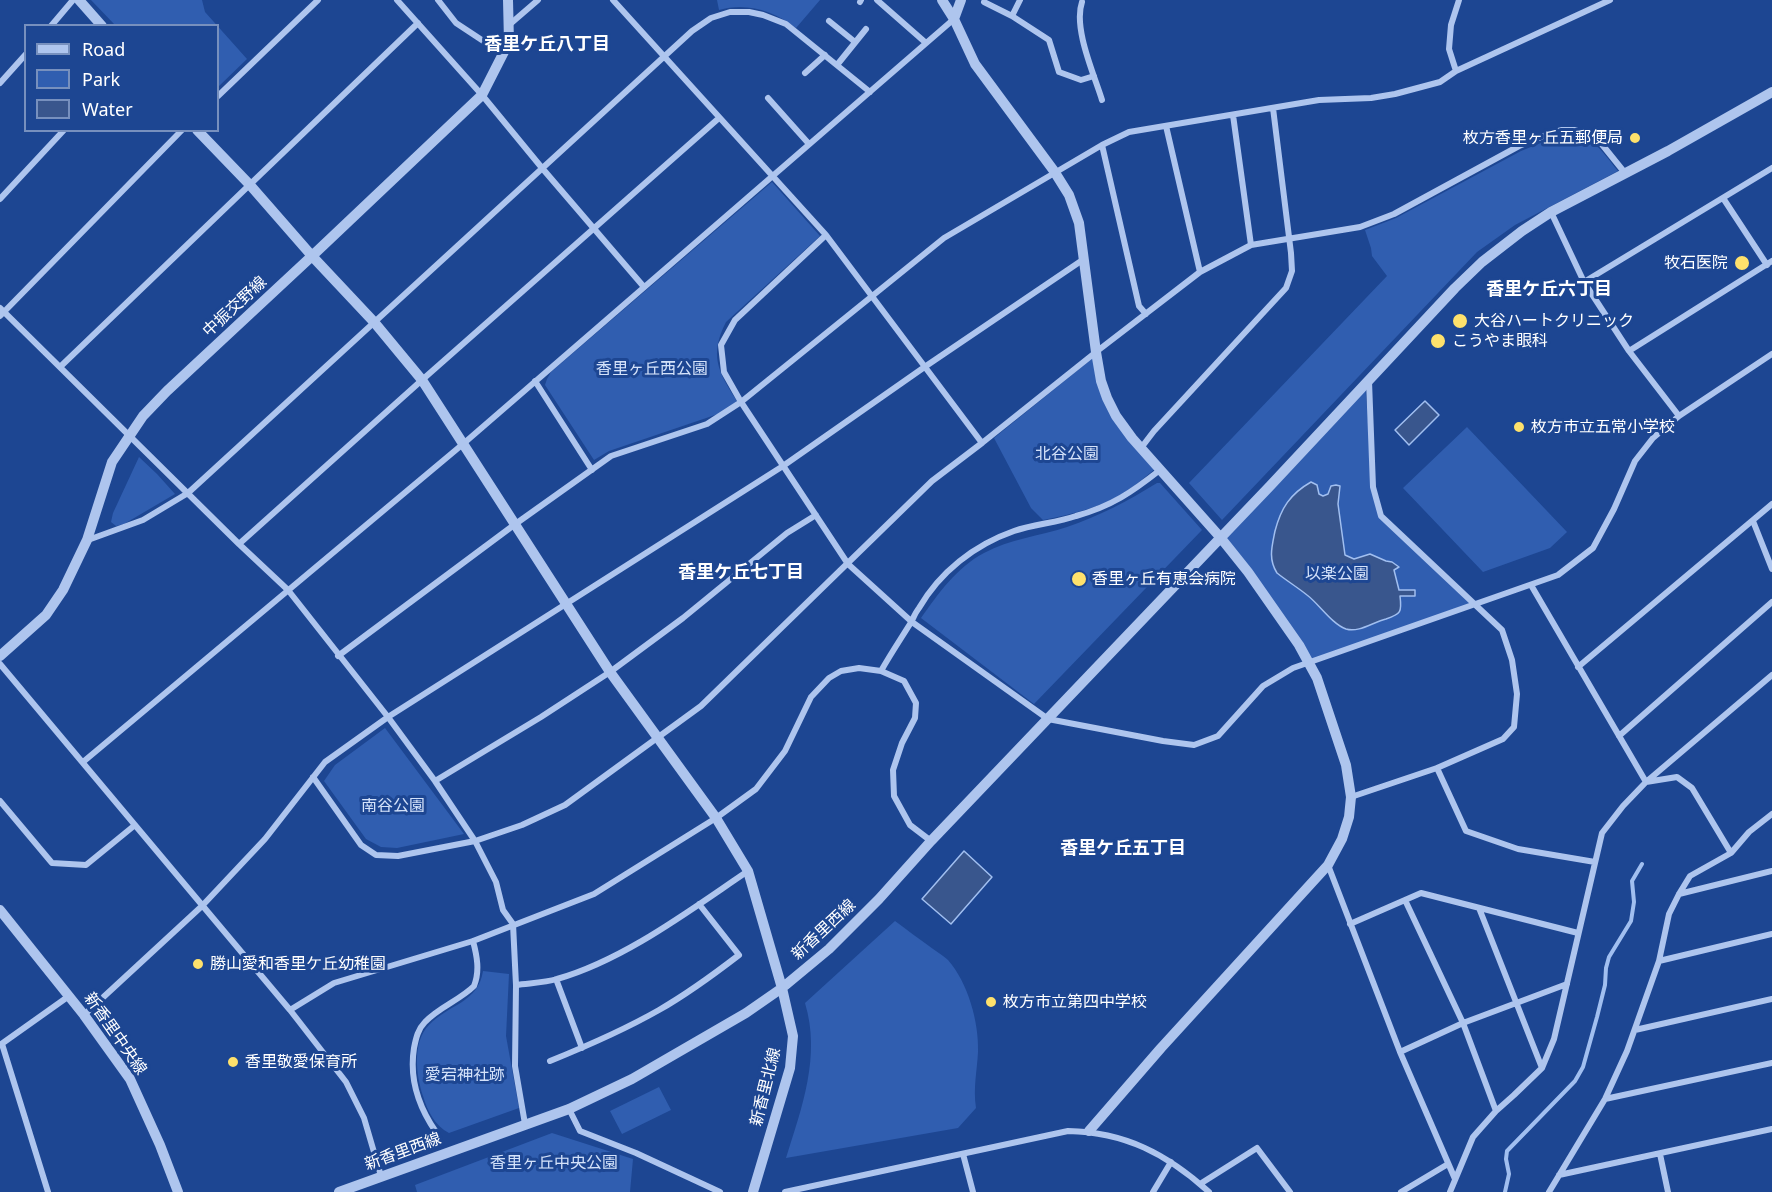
<!DOCTYPE html>
<meta charset="utf-8">
<style>
body{margin:0}
#map{position:relative;width:1772px;height:1192px;overflow:hidden;background:#1d4692;font-family:"Noto Sans",sans-serif}
canvas{display:block}
.legend{position:absolute;left:24px;top:24px;width:195px;height:108px;box-sizing:border-box;background:#1d4692;border:2px solid #7790be;margin:0;padding:8px 10px;list-style:none;font-size:18px;color:#fff}
.legend li{display:flex;align-items:center;gap:12px;height:30px}
.legend b{width:30px;border:2px solid #7790be}
</style>
<div id="map">
<canvas width="1772" height="1192"></canvas>
<ul class="legend">
<li><b style="height:8px;background:#aec5ee"></b>Road</li>
<li><b style="height:16px;background:#305eb0"></b>Park</li>
<li><b style="height:16px;background:#39568d"></b>Water</li>
</ul>
</div>
<script>
const ctx = document.querySelector('canvas').getContext('2d');
ctx.lineJoin = 'round';
function fill(path, color) {
  ctx.fillStyle = color;
  ctx.fill(path, 'evenodd');
}
function trace(path, color, width, dash) {
  ctx.strokeStyle = color;
  ctx.lineWidth = width;
  ctx.lineCap = dash ? 'butt' : 'round';
  ctx.setLineDash(dash || []);
  ctx.stroke(path);
}
function write(font, color, halo, rows, align = 'center') {
  ctx.font = font + ' "Noto Sans","Noto Sans JP",sans-serif';
  ctx.lineWidth = 6;
  ctx.setLineDash([]);
  ctx.textBaseline = 'middle';
  ctx.strokeStyle = halo;
  ctx.fillStyle = color;
  for (const [text, x, y, turn = 0] of rows) {
    ctx.save();
    ctx.translate(x, y);
    ctx.rotate((+turn || 0) * Math.PI / 180);
    ctx.textAlign = isNaN(turn) ? turn : align;
    if (halo) ctx.strokeText(text, 0, 0);
    ctx.fillText(text, 0, 0);
    ctx.restore();
  }
}
fill(new Path2D(`
 M 91,0 L 202,0 L 205,12 L 247,59 L 218,87 L 218,26 L 115,25 Z
 M 717,0 L 820,0 L 796,28 C 774,11 747,2 719,10 Z
 M 1563,134 C 1593,135 1601,150 1618,171 L 1515,225 L 1477,252 L 1222,520 L 1189,483 L 1387,276 L 1372,256 L 1371,248 L 1365,230 L 1396,218 L 1521,151 Z
 M 772,182 L 820,236 L 726,322 C 709,355 718,372 737,401 L 718,414 L 609,451 L 594,460 L 545,385 L 547,379 L 551,372 Z
 M 1093,358 L 1097,382 L 1155,469 C 1146,476 1137,484 1128,490 C 1103,507 1073,514 1043,520 L 1031,508 L 994,438 Z
 M 1365,384 L 1373,483 L 1381,516 L 1472,605 L 1309,661 L 1220,537 Z
 M 1467,427 L 1567,532 L 1550,548 L 1483,572 L 1403,488 Z
 M 139,457 L 157,474 L 175,494 L 124,524 L 116,526 L 111,522 L 113,513 Z
 M 1157,483 L 1160,483 L 1202,530 L 1034,704 L 921,618 C 938,594 957,567 984,553 C 1010,539 1039,536 1067,527 C 1099,516 1128,501 1157,483 Z
 M 385,728 L 464,834 L 397,848 L 381,847 L 366,839 L 324,781 L 335,765 Z
 M 895,921 C 907,930 918,938 929,946 C 935,951 943,955 948,960 C 968,983 979,1022 978,1052 C 977,1072 973,1087 976,1108 L 958,1128 L 786,1158 C 802,1107 821,1056 805,1003 Z
 M 483,971 L 509,974 L 506,1036 L 519,1108 L 449,1133 C 435,1126 427,1110 423,1096 C 416,1075 412,1042 429,1025 C 449,1004 478,1003 483,971 Z
 M 659,1087 L 671,1110 L 622,1134 L 610,1111 Z
 M 552,1133 L 633,1159 L 630,1192 L 417,1192 L 415,1185 Z`), '#305eb0');
const water = new Path2D(`
 M 1425,401 L 1439,415 L 1409,445 L 1395,430 Z
 M 1311,482 L 1317,485 L 1319,494 L 1323,496 L 1328,494 L 1331,486 L 1336,485 L 1340,486 L 1338,504 L 1345,555 L 1354,559 L 1370,554 L 1386,561 L 1392,562 L 1399,567 L 1394,570 L 1399,590 L 1415,590 L 1415,596 L 1400,596 C 1402,612 1401,614 1386,619 C 1373,622 1359,633 1346,629 C 1332,624 1319,604 1307,595 C 1297,587 1287,581 1277,573 C 1268,559 1272,546 1275,531 C 1281,508 1290,494 1311,482 Z
 M 964,851 L 992,877 L 951,924 L 922,899 Z`);
fill(water, '#39568d');
trace(water, '#a1bff0', 1.5);
trace(new Path2D(`
 M 1505,1192 L 1509,1174 L 1506,1159 L 1507,1151 L 1575,1081 L 1583,1067 L 1597,1017 L 1605,985 L 1606,968 L 1609,957 L 1631,921 L 1634,902 L 1632,881 L 1642,864`), '#a1bff0', 4);
trace(new Path2D(`
 M 397,0 L 482,95 L 542,168 L 644,287
 M 438,0 L 456,23 L 503,54
 M 613,0 L 826,235 L 735,320 L 721,345 L 724,372 L 741,402 L 848,564 L 912,622 L 1048,719 L 1163,741 L 1194,745 L 1218,736 L 1263,686 L 1293,668 L 1558,575 L 1593,548 L 1614,509 L 1635,461 L 1653,438 L 1679,416 L 1772,354
 M 877,0 L 926,43
 M 860,2 L 861,0
 M 984,2 L 1012,16 L 1049,40 L 1059,72 L 1081,80 L 1094,76
 M 1082,2 C 1073,28 1094,74 1102,100
 M 1012,16 L 1020,0
 M 829,21 L 855,42
 M 509,25 L 538,0
 M 51,26 L 73,0
 M 837,65 L 866,29
 M 1456,71 L 1449,49 L 1451,25 L 1459,0
 M 805,73 L 825,55
 M 0,83 L 26,54
 M 218,96 L 318,0
 M 768,98 L 809,144
 M 1233,115 L 1251,245
 M 1166,126 L 1200,272
 M 1102,145 L 1139,306 L 1146,314
 M 1723,198 L 1767,265
 M 0,199 L 64,130
 M 1551,212 L 1584,282 L 1629,351 L 1679,416
 M 826,235 L 982,443
 M 1584,282 L 1772,168
 M 0,308 L 239,544 L 288,590 L 388,717 L 435,781 L 475,841 L 496,882 L 503,910 L 513,924 L 516,985 L 515,1066 L 525,1124
 M 0,316 L 182,130
 M 1629,351 L 1772,261
 M 60,367 L 418,23
 M 535,381 L 592,470
 M 1141,448 L 1154,431 L 1286,288 L 1292,271 L 1291,253 L 1273,108
 M 1753,521 L 1772,569
 M 88,540 L 143,520 L 188,493 L 692,31 L 711,18 L 730,12 L 749,12 L 763,15 L 786,24 L 870,92
 M 239,544 L 422,380 L 719,118
 M 1531,585 L 1646,782 L 1677,777 L 1692,788 L 1731,853
 M 338,656 L 514,525 L 611,456 L 707,424 L 741,402 L 944,238 L 1102,145 L 1129,132 L 1319,100 L 1371,98 L 1395,94 L 1440,82 L 1456,71 L 1610,0
 M 0,664 L 290,1010 L 346,1082 L 364,1118 L 381,1176
 M 1578,667 L 1772,504
 M 881,671 C 890,655 900,640 910,624 C 913,619 915,613 919,608 C 940,572 974,545 1014,531 C 1034,524 1056,523 1076,516 C 1112,506 1132,492 1160,470
 M 1619,736 L 1772,602
 M 83,762 L 463,444 L 954,19
 M 1437,768 L 1466,831 L 1518,849 L 1595,862
 M 313,777 L 361,845 L 376,855 L 398,856 L 475,841 L 522,825 L 565,805 L 701,706 L 932,481 L 982,443 L 1096,352 L 1200,272 L 1251,245 L 1360,227 L 1394,214 L 1519,146 L 1551,133 L 1562,130 L 1574,130 L 1588,134 L 1600,142 L 1625,173
 M 435,781 L 541,717 L 610,672 L 683,618 L 787,533 L 816,515
 M 1351,797 L 1437,768 L 1503,739 L 1514,727 L 1517,694 L 1512,660 L 1502,630 L 1381,516 L 1373,487 L 1369,381
 M 0,801 L 52,863 L 86,865 L 135,825
 M 1328,865 L 1400,1052 L 1455,1179
 M 1679,894 L 1772,871
 M 1405,900 L 1463,1023 L 1496,1111
 M 1479,908 L 1542,1068
 M 1350,924 L 1421,893 L 1578,933
 M 1659,961 L 1772,934
 M 556,979 L 582,1048
 M 516,985 C 529,983 544,983 557,979 C 624,960 690,910 748,871
 M 290,1010 L 334,983 L 473,941 L 594,894 L 716,818 L 756,789 L 785,751 L 811,697 L 829,678 L 841,671 L 859,668 L 881,671 L 904,681 L 916,703 L 915,718 L 902,743 L 893,770 L 894,796 L 910,825 L 931,841
 M 84,1015 L 202,906 L 265,839 L 325,762 L 388,717 L 783,466 L 926,366 L 1084,259
 M 1635,1030 L 1772,999
 M 2,1044 L 48,1192
 M 0,1045 L 69,996
 M 1400,1052 L 1463,1023 L 1567,984
 M 550,1061 C 587,1046 624,1030 659,1010 C 687,994 713,975 739,955 L 699,904
 M 1605,1099 L 1772,1063
 M 569,1109 L 580,1131 L 636,1153 L 720,1192
 M 436,1132 C 418,1106 409,1079 414,1048 C 416,1038 418,1029 425,1022 C 439,1007 460,1000 474,986 C 480,971 477,956 473,941
 M 963,1154 L 973,1192
 M 1660,1154 L 1668,1192
 M 1559,1175 L 1772,1129
 M 1200,1184 L 1257,1148 L 1290,1192
 M 785,1192 L 1068,1131 C 1125,1132 1167,1154 1209,1192
 M 1153,1192 L 1171,1162
 M 1401,1192 L 1448,1164
 M 1450,1192 L 1473,1137 L 1496,1111 L 1514,1095 L 1542,1068 L 1554,1039 L 1602,833 L 1623,806 L 1646,782 L 1772,675
 M 1549,1192 L 1605,1099 L 1627,1051 L 1659,961 L 1669,914 L 1679,894 L 1690,876 L 1731,853 L 1749,832 L 1772,814`), '#aec5ee', 6);
trace(new Path2D(`
 M 79,0 L 102,26
 M 942,0 L 954,19
 M 961,0 L 954,19 L 975,64 L 1054,171 L 1069,195 L 1079,223 L 1096,352 L 1101,381 L 1107,398 L 1116,416 L 1132,438 L 1220,537 L 1248,572 L 1299,645 L 1317,678 L 1346,765 L 1351,797 L 1349,817 L 1342,839 L 1328,865 L 1161,1048 L 1089,1131
 M 197,130 L 250,185 L 312,256 L 374,322 L 422,380 L 610,672 L 716,818 L 748,871 L 782,988 L 793,1036 L 790,1068 L 753,1192
 M 0,656 L 46,615 L 63,590 L 87,540 L 112,462 L 143,416 L 167,391 L 312,256 L 482,95 L 509,42 L 508,0
 M 0,910 L 84,1015 L 130,1079 L 160,1145 L 178,1192
 M 339,1192 L 569,1109 L 632,1079 L 746,1013 L 782,988 L 829,949 L 879,899 L 931,841 L 1270,486 L 1455,288 L 1482,262 L 1522,231 L 1551,212 L 1668,151 L 1772,92`), '#aec5ee', 10);
for (const [x, y, r, color] of [
 [1635,138,6,"#fee16c"],
 [1742,263,8,"#fee16c"],
 [1460,321,8,"#fee16c"],
 [1438,341,8,"#fee16c"],
 [1519,427,6,"#fee16c"],
 [1079,579,8,"#fee16c"],
 [198,964,6,"#fee16c"],
 [991,1002,6,"#fee16c"],
 [233,1062,6,"#fee16c"]
]) {
  const dot = new Path2D();
  dot.arc(x, y, r, 0, 2 * Math.PI);
  ctx.fillStyle = color;
  ctx.fill(dot);
  trace(dot, '#1d4692', 2);
}
write('16px', '#fff', '#1d4692', [
 ["枚方香里ヶ丘五郵便局",1623,138,"right"],
 ["牧石医院",1728,263,"right"],
 ["大谷ハートクリニック",1474,321],
 ["こうやま眼科",1452,341],
 ["枚方市立五常小学校",1531,427],
 ["香里ヶ丘有恵会病院",1092,579],
 ["勝山愛和香里ケ丘幼稚園",210,964],
 ["枚方市立第四中学校",1003,1002],
 ["香里敬愛保育所",245,1062]
], 'left');
write('16px', '#fff', '#1d4692', [
 ["中振交野線",235,307,-43],
 ["新香里西線",824,930,-43],
 ["新香里中央線",115,1034,55],
 ["新香里北線",766,1087,-76],
 ["新香里西線",403,1152,-20]
]);
write('16px', '#d4e2fa', '#1d4692', [
 ["香里ヶ丘西公園",652,369],
 ["北谷公園",1067,454],
 ["以楽公園",1337,574],
 ["南谷公園",393,806],
 ["愛宕神社跡",465,1075],
 ["香里ヶ丘中央公園",554,1163]
]);
write('bold 18px', '#fff', '#1d4692', [
 ["香里ケ丘八丁目",547,45],
 ["香里ケ丘六丁目",1549,290],
 ["香里ケ丘七丁目",741,573],
 ["香里ケ丘五丁目",1123,849]
]);
</script>
